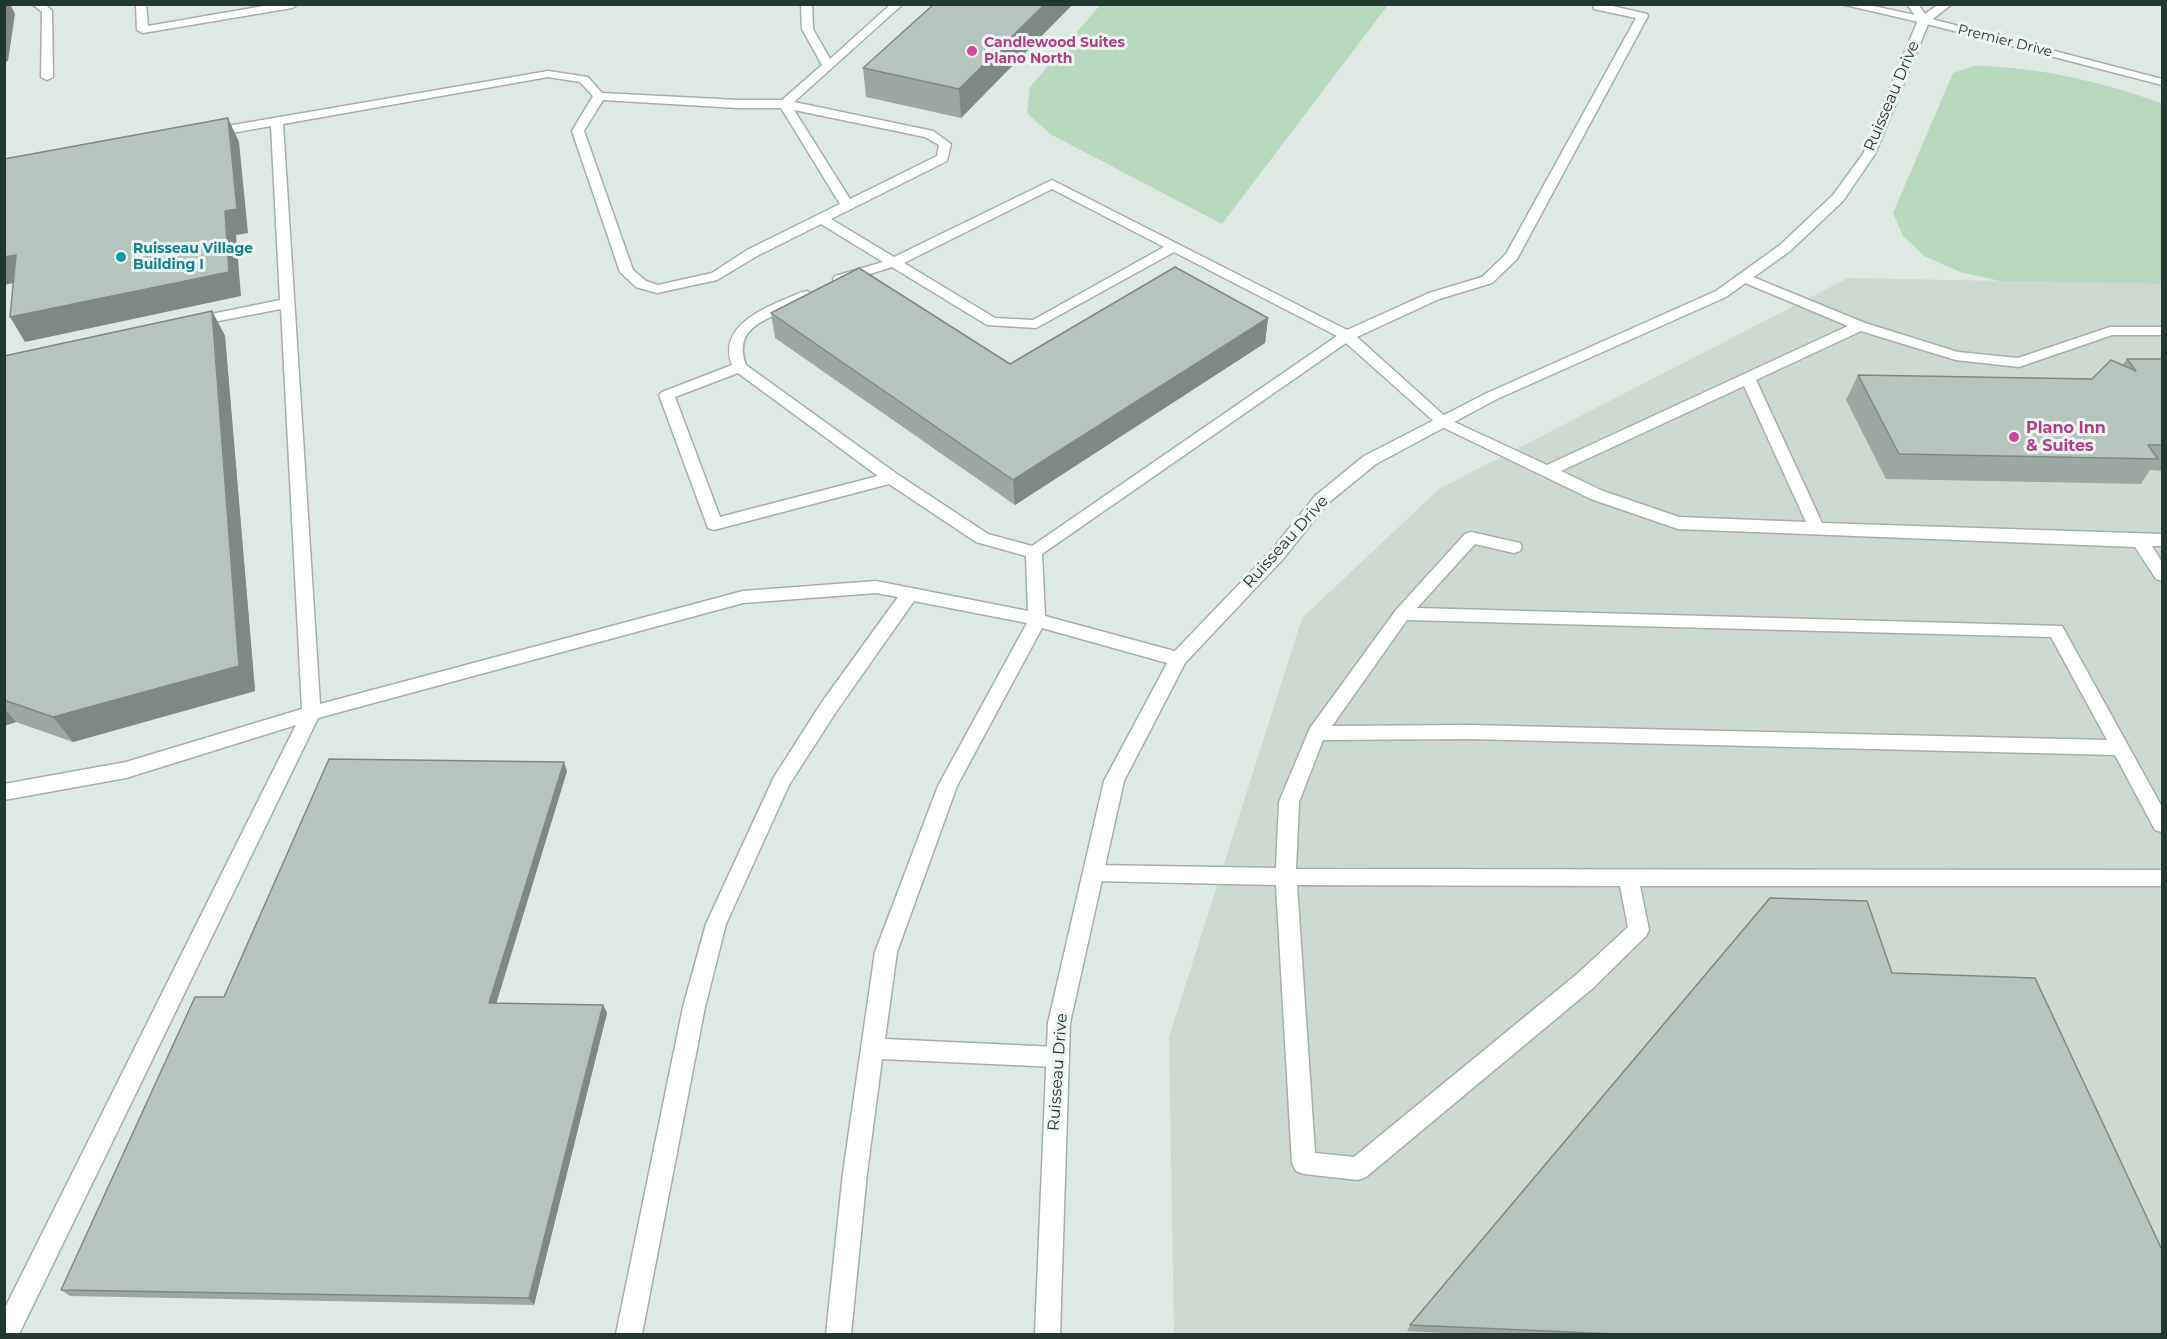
<!DOCTYPE html>
<style>
body{margin:0}
#map{position:relative;width:2167px;height:1339px;overflow:hidden;background:#dfe9e4;font-family:Montserrat,sans-serif}
canvas{display:block}
.frame{position:absolute;inset:0;border:6px solid #213830;pointer-events:none}
</style>
<div id="map">
<canvas width="2167" height="1339"></canvas>
<div class="frame"></div>
</div>
<script>
const ctx = document.querySelector('canvas').getContext('2d');
ctx.lineJoin = 'round';
function fill(path, color) {
  ctx.fillStyle = color;
  ctx.fill(path, 'evenodd');
}
function trace(path, color, width, dash) {
  ctx.strokeStyle = color;
  ctx.lineWidth = width;
  ctx.lineCap = dash ? 'butt' : 'round';
  ctx.setLineDash(dash || []);
  ctx.stroke(path);
}
function write(font, color, halo, rows, align = 'center') {
  ctx.font = font + ' Montserrat,sans-serif';
  ctx.lineWidth = 6;
  ctx.setLineDash([]);
  ctx.textBaseline = 'middle';
  ctx.strokeStyle = halo;
  ctx.fillStyle = color;
  for (const [text, x, y, turn = 0] of rows) {
    ctx.save();
    ctx.translate(x, y);
    ctx.rotate((+turn || 0) * Math.PI / 180);
    ctx.textAlign = isNaN(turn) ? turn : align;
    if (halo) ctx.strokeText(text, 0, 0);
    ctx.fillText(text, 0, 0);
    ctx.restore();
  }
}
fill(new Path2D(`
 M 1848,278 L 2162,284 L 2162,1334 L 1174,1334 L 1169,1037 L 1302,618 L 1439,489 Z`), '#ced9d2');
fill(new Path2D(`
 M 1101,4 L 1388,4 L 1388,5 L 1222,224 L 1050,134 L 1027,113 L 1030,87 Z
 M 1975,66 C 2041,67 2100,82 2162,103 L 2162,284 L 2000,281 L 1960,272 L 1924,256 L 1903,236 L 1893,213 L 1953,73 Z`), '#b9d9be');
const service = new Path2D(`
 M 32,4 L 45,4 L 52,11 L 53,77 L 47,80 L 41,77 L 42,12 Z
 M 136,4 L 146,4 L 148,26 L 275,4 L 297,5 L 292,8 L 143,33 L 137,30 Z
 M 801,4 L 812,4 L 813,29 L 830,59 L 891,4 L 903,4 L 794,102 L 933,131 L 951,144 L 947,161 L 831,219 L 894,257 L 1052,180 L 1347,330 L 1429,293 L 1482,277 L 1506,254 L 1636,18 L 1594,9 L 1593,4 L 1604,4 L 1647,14 L 1648,16 L 1517,259 L 1492,283 L 1439,299 L 1357,337 L 1448,419 L 1547,465 L 1848,326 L 1738,280 L 1736,277 L 1743,273 L 1865,323 L 1958,352 L 2018,358 L 2110,327 L 2162,327 L 2162,335 L 2112,335 L 2019,367 L 1956,360 L 1861,331 L 1756,380 L 1822,523 L 2162,534 L 2162,546 L 2152,546 L 2162,562 L 2162,581 L 2156,579 L 2135,547 L 1678,529 L 1591,499 L 1438,425 L 1346,343 L 1042,554 L 1045,616 L 1178,652 L 1184,654 L 1187,659 L 1184,664 L 1178,666 L 1042,628 L 957,786 L 897,952 L 885,1039 L 1057,1047 L 1065,1050 L 1068,1057 L 1065,1064 L 1057,1067 L 882,1059 L 867,1173 L 851,1334 L 826,1334 L 843,1173 L 875,952 L 938,786 L 1027,623 L 914,601 L 836,712 L 789,785 L 726,924 L 705,1007 L 642,1334 L 616,1334 L 683,1007 L 706,924 L 774,777 L 822,702 L 898,597 L 876,593 L 743,603 L 318,718 L 19,1334 L 4,1334 L 4,1310 L 296,725 L 126,778 L 4,800 L 4,784 L 126,762 L 302,709 L 281,309 L 192,326 L 185,322 L 192,318 L 280,300 L 271,126 L 210,137 L 204,133 L 210,129 L 548,71 L 588,77 L 602,93 L 738,100 L 782,100 L 822,65 L 802,29 ZM 548,77 L 580,82 L 593,96 L 572,131 L 620,272 L 636,287 L 657,293 L 717,280 L 757,256 L 821,224 L 883,262 L 835,276 L 833,279 L 835,282 L 845,282 L 892,267 L 987,325 L 1036,328 L 1174,252 L 1337,336 L 1032,546 L 988,534 L 897,474 L 746,365 C 728,315 794,317 814,295 L 807,291 L 802,292 C 773,305 716,322 732,365 L 662,392 L 659,395 L 708,528 L 714,530 L 889,484 L 976,542 L 1026,556 L 1028,611 L 876,581 L 743,591 L 320,704 L 283,124 ZM 603,100 L 738,108 L 781,108 L 840,204 L 747,250 L 712,273 L 658,285 L 646,281 L 633,270 L 584,131 ZM 794,110 L 925,137 L 939,145 L 937,156 L 850,199 ZM 1052,189 L 1164,247 L 1033,320 L 995,318 L 904,263 ZM 738,373 L 878,476 L 720,517 L 675,397 ZM 1744,386 L 1806,522 L 1679,517 L 1603,491 L 1561,471 Z
 M 1471,532 L 1520,543 L 1522,547 L 1520,551 L 1514,553 L 1475,544 L 1417,608 L 2062,626 L 2162,807 L 2162,832 L 2155,830 L 2115,755 L 1469,739 L 1323,740 L 1299,802 L 1296,869 L 2162,870 L 2162,886 L 1640,886 L 1649,930 L 1646,936 L 1593,988 L 1366,1177 L 1358,1180 L 1304,1174 L 1296,1171 L 1292,1163 L 1276,885 L 1094,881 L 1087,879 L 1084,873 L 1087,867 L 1094,865 L 1276,868 L 1279,802 L 1310,728 L 1396,610 L 1465,534 ZM 1407,620 L 2051,637 L 2107,740 L 1469,725 L 1332,726 ZM 1297,885 L 1620,886 L 1628,927 L 1577,974 L 1354,1157 L 1315,1153 Z`);
const minor = new Path2D(`
 M 1907,4 L 1918,4 L 1925,14 L 1939,4 L 1952,4 L 1929,22 L 1875,154 L 1843,201 L 1790,251 L 1726,297 L 1497,399 L 1376,464 L 1327,504 L 1283,559 L 1185,663 L 1124,781 L 1070,1023 L 1060,1334 L 1035,1334 L 1048,1023 L 1104,781 L 1172,654 L 1271,551 L 1315,496 L 1364,456 L 1487,393 L 1716,291 L 1780,245 L 1833,195 L 1863,154 L 1918,20 Z`);
const tertiary = new Path2D(`
 M 1841,4 L 1864,4 L 1924,17 L 2162,79 L 2162,85 L 1923,23 Z`);
trace(service, '#a2b0aa', 3);
trace(minor, '#a2b0aa', 3);
trace(tertiary, '#a2b0aa', 3);
fill(service, '#fff');
fill(minor, '#fff');
fill(tertiary, '#fff');
fill(new Path2D(`
 M 934,4 L 1073,4 L 961,118 L 866,97 L 863,68 Z
 M 212,311 L 225,336 L 255,691 L 73,742 L 16,722 L 4,726 L 4,356 Z
 M 771,313 L 1010,364 L 1268,318 L 1265,343 L 1015,505 L 775,338 Z
 M 2127,359 L 2163,359 L 2163,471 L 2150,470 L 2141,484 L 1886,479 L 1846,400 L 1858,375 L 2092,379 L 2122,365 Z
 M 567,771 L 496,1003 L 603,1005 L 607,1013 L 534,1305 L 70,1296 L 61,1290 L 224,997 Z
 M 1892,973 L 2163,1335 L 1482,1335 L 1407,1331 L 1410,1325 Z`), '#9ca9a2');
fill(new Path2D(`
 M 6,4 L 10,4 L 15,14 L 8,61 L 4,62 L 4,12 Z
 M 1045,4 L 1073,4 L 961,118 L 959,89 Z
 M 228,118 L 239,142 L 248,233 L 236,235 L 241,296 L 25,342 L 10,317 L 225,211 Z
 M 16,255 L 31,279 L 4,285 L 4,257 Z
 M 212,311 L 225,336 L 255,691 L 73,742 L 53,717 Z
 M 1268,318 L 1265,343 L 1015,505 L 1013,480 Z
 M 4,708 L 16,722 L 4,726 Z
 M 564,762 L 567,771 L 494,1011 L 489,1003 Z
 M 603,1005 L 607,1013 L 534,1305 L 529,1298 Z`), '#7f8984');
const building = new Path2D(`
 M 934,4 L 1045,4 L 959,89 L 863,68 Z
 M 228,118 L 237,209 L 225,211 L 229,272 L 10,317 L 16,255 L 4,257 L 4,159 Z
 M 1175,267 L 1268,318 L 1013,480 L 771,313 L 859,268 L 1010,364 Z
 M 212,311 L 239,666 L 53,717 L 4,700 L 4,356 Z
 M 2127,359 L 2163,359 L 2163,445 L 2148,445 L 2158,459 L 1899,454 L 1858,375 L 2092,379 L 2111,360 L 2136,371 Z
 M 329,759 L 564,762 L 489,1003 L 603,1005 L 529,1298 L 61,1290 L 195,997 L 224,997 Z
 M 1770,898 L 1867,901 L 1892,973 L 2035,978 L 2163,1252 L 2163,1335 L 1637,1335 L 1410,1325 Z`);
fill(building, '#b5c4bc');
trace(building, '#7f8984', 1.5);
for (const [x, y, r, color] of [
 [972,51,6,"#d1479c"],
 [121,257,6,"#0f9aa8"],
 [2014,437,6,"#d1479c"]
]) {
  const dot = new Path2D();
  dot.arc(x, y, r, 0, 2 * Math.PI);
  ctx.fillStyle = color;
  ctx.fill(dot);
  trace(dot, '#eff6f2', 2);
}
write('14px', '#213830', '#eff6f2', [
 ["Premier Drive",2005,41,14]
]);
write('bold 14px', '#b23c85', '#eff6f2', [
 ["Candlewood Suites",984,43],
 ["Plano North",984,59]
], 'left');
write('bold 14px', '#0d838f', '#eff6f2', [
 ["Ruisseau Village",133,249],
 ["Building I",133,265]
], 'left');
write('16px', '#213830', '#eff6f2', [
 ["Ruisseau Drive",1892,96,-67],
 ["Ruisseau Drive",1286,542,-48],
 ["Ruisseau Drive",1058,1072,-86]
]);
write('bold 16px', '#b23c85', '#eff6f2', [
 ["Plano Inn",2026,428],
 ["& Suites",2026,446]
], 'left');
</script>
